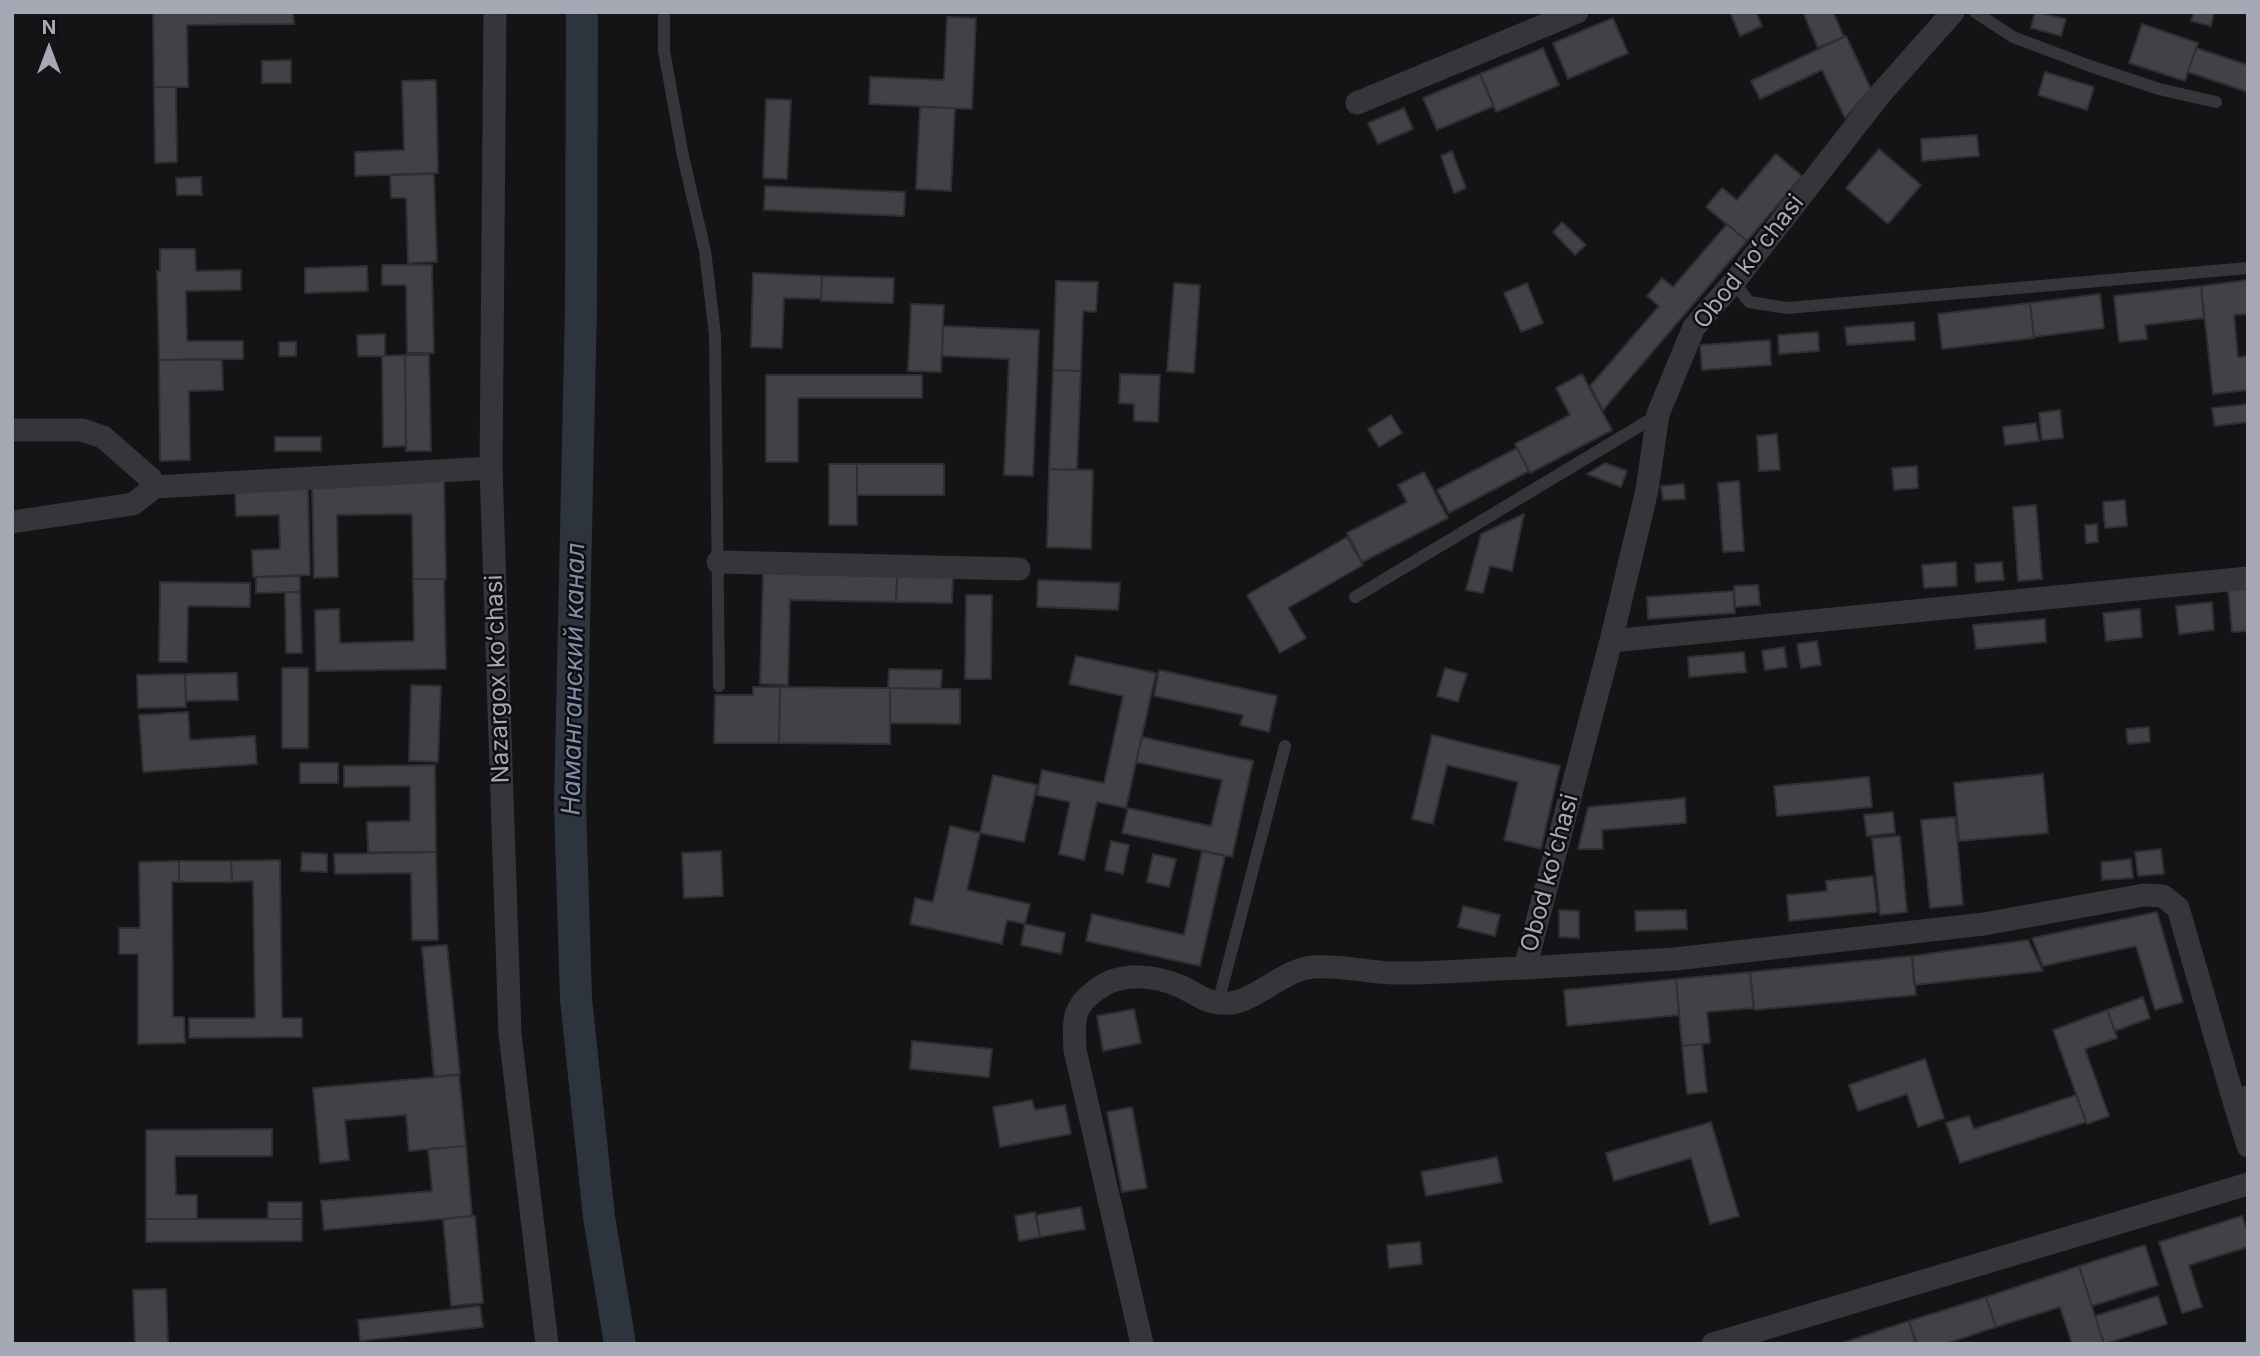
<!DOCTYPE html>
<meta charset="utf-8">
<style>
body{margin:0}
#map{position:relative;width:2260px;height:1356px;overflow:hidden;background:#141416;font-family:Inter,sans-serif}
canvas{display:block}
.frame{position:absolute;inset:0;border:14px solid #a7a8b5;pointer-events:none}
.north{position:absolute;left:14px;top:14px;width:70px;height:70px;-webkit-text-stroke:5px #0f0f11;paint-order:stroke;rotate:0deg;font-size:19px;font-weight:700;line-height:28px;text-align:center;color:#a7a8b5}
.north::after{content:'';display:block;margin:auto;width:24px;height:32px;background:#a7a8b5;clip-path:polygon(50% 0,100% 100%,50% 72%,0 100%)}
</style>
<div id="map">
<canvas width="2260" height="1356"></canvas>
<div class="frame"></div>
<div class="north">N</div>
</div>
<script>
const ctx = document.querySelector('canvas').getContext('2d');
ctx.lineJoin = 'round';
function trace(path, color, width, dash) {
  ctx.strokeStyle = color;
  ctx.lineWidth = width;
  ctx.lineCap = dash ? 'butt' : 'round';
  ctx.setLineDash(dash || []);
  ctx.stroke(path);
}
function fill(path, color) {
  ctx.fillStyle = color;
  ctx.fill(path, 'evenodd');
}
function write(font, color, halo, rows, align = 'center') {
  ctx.font = font + ' Inter,sans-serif';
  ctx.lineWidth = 5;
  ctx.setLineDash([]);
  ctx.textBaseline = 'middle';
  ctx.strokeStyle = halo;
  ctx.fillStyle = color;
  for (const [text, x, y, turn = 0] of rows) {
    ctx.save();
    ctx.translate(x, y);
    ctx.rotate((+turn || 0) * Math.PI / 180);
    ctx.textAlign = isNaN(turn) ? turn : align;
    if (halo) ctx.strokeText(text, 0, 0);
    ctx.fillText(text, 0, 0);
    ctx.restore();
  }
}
trace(new Path2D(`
 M 582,12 L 581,306 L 570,804 L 576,999 L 599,1217 L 620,1344`), '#2e343d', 32);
const building = new Path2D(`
 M 153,12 L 293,12 L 294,24 L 187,25 L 188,87 L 154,87 Z
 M 1730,12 L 1756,12 L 1762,26 L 1740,36 Z
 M 1803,12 L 1833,12 L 1844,37 L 1818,48 Z
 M 2035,12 L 2066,19 L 2061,36 L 2031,28 Z
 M 2194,12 L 2214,12 L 2211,26 L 2191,21 Z
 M 947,17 L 976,18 L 972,109 L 869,104 L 870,77 L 944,80 Z
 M 1613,18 L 1628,53 L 1568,79 L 1553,43 Z
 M 2142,24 L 2198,43 L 2185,81 L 2129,63 Z
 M 1846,36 L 1871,89 L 1845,118 L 1822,70 L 1760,99 L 1751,81 Z
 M 1543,48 L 1559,85 L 1496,112 L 1480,74 Z
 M 2196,48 L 2248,65 L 2248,92 L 2188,72 Z
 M 291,60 L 291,83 L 262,83 L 262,61 Z
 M 2045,72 L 2094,87 L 2087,110 L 2038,95 Z
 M 1480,74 L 1494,106 L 1437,130 L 1423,98 Z
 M 436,80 L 438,173 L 355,176 L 355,152 L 404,150 L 402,81 Z
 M 154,87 L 176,87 L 177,162 L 155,163 Z
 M 766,99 L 791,100 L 787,179 L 763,178 Z
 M 920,107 L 955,108 L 951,191 L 916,189 Z
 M 1404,108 L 1413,129 L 1378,144 L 1368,123 Z
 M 1977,135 L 1979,156 L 1922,161 L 1921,139 Z
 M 1879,149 L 1921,185 L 1888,224 L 1846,188 Z
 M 1452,151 L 1466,188 L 1454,193 L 1441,156 Z
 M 1776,154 L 1802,176 L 1747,241 L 1706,207 L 1722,188 L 1737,200 Z
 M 434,174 L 437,262 L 408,263 L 406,198 L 391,198 L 390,175 Z
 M 201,177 L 202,195 L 177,195 L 176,178 Z
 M 765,186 L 905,192 L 904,216 L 764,210 Z
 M 1562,222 L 1586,245 L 1575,255 L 1553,232 Z
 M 1727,224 L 1747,241 L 1603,410 L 1590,386 L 1659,306 L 1647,296 L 1662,278 L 1673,287 Z
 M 160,249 L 195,249 L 196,271 L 241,270 L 241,290 L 186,291 L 187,341 L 243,341 L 243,359 L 159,360 L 157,271 L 160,271 Z
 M 382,265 L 432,265 L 434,353 L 407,353 L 406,285 L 382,285 Z
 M 367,266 L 368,291 L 305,293 L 305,268 Z
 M 753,273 L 822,276 L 821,299 L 784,298 L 782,348 L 751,347 Z
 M 822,276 L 894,278 L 893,303 L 821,301 Z
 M 2248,280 L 2248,314 L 2234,315 L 2238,357 L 2248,356 L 2248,390 L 2213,394 L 2201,286 Z
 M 1056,281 L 1098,282 L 1096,312 L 1083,311 L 1081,371 L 1053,370 Z
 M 1174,283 L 1200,285 L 1194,373 L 1167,371 Z
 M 1527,283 L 1543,323 L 1521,332 L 1504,293 Z
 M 2201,286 L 2204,318 L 2145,325 L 2147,339 L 2119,342 L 2114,296 Z
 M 2100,294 L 2104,328 L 2034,337 L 2030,303 Z
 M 2030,303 L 2034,338 L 1942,349 L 1938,314 Z
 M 911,304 L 944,305 L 941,372 L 908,371 Z
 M 1914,322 L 1915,340 L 1847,345 L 1845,327 Z
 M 943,326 L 1039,330 L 1033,476 L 1004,475 L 1009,359 L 942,356 Z
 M 1818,332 L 1819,351 L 1779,354 L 1778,335 Z
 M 385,334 L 385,356 L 358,356 L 357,335 Z
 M 1770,340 L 1771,365 L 1702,370 L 1700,345 Z
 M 279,342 L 296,342 L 296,356 L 279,356 Z
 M 405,355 L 429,355 L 431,451 L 406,451 Z
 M 405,355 L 406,446 L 383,447 L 382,356 Z
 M 222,359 L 223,390 L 189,391 L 190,460 L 160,461 L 159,360 Z
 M 1053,370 L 1081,371 L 1077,470 L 1049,469 Z
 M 1120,374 L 1160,375 L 1158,422 L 1134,421 L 1134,404 L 1119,403 Z
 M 1582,374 L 1612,430 L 1530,473 L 1515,444 L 1570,415 L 1556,388 Z
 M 766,375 L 922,375 L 922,398 L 798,398 L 798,462 L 766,462 Z
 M 2248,404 L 2248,422 L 2215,426 L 2212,408 Z
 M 2060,410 L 2063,438 L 2042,440 L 2039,413 Z
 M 1391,415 L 1402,433 L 1379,447 L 1368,429 Z
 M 2036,423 L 2039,441 L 2005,445 L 2003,427 Z
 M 1777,434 L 1780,470 L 1759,471 L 1757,436 Z
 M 275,437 L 321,437 L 321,451 L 275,451 Z
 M 1517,448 L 1529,471 L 1449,513 L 1437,490 Z
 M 1605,463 L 1627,471 L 1621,487 L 1587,474 Z
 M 829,464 L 857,464 L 857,525 L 829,525 Z
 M 857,464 L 944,464 L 944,495 L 857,495 Z
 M 1917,466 L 1918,488 L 1894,490 L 1892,468 Z
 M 1049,469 L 1093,470 L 1091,549 L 1047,547 Z
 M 1424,472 L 1448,518 L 1362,562 L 1347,533 L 1407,502 L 1398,485 Z
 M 444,480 L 446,579 L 413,579 L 412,514 L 337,515 L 338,577 L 314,578 L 312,483 Z
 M 1739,481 L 1744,551 L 1723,552 L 1718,483 Z
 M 1684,484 L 1685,499 L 1663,500 L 1661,486 Z
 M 308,487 L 310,575 L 253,577 L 252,550 L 280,549 L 279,515 L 236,516 L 235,489 Z
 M 2125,500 L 2127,526 L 2105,528 L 2103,502 Z
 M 2036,505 L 2042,579 L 2018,581 L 2013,507 Z
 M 1524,514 L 1512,571 L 1490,566 L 1483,593 L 1466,590 L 1481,534 Z
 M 2097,524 L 2098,542 L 2086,543 L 2085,525 Z
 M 1347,537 L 1363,565 L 1288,608 L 1306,638 L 1280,653 L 1247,595 Z
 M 1956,562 L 1957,586 L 1924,588 L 1922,565 Z
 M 2002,562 L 2004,580 L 1976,582 L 1975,564 Z
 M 763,572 L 897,575 L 896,602 L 790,600 L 788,685 L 760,684 Z
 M 897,575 L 953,577 L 952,603 L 896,602 Z
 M 300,576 L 300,592 L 256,593 L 256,577 Z
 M 413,579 L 444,579 L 446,669 L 316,671 L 315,610 L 339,609 L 340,643 L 414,641 Z
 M 1038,580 L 1120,583 L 1118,610 L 1037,607 Z
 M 160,582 L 250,583 L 250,607 L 188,606 L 187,662 L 159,662 Z
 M 1758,585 L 1760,605 L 1735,607 L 1734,586 Z
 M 2248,588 L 2248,631 L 2232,632 L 2228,589 Z
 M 1733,591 L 1735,613 L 1648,619 L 1647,597 Z
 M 285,592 L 300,592 L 302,653 L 286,653 Z
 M 966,595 L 992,595 L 991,679 L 965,679 Z
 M 2212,602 L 2214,630 L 2179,634 L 2176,606 Z
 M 2140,609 L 2142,637 L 2106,641 L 2103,613 Z
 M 2045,619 L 2046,642 L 1976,649 L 1973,625 Z
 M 1817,641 L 1821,665 L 1801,668 L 1797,644 Z
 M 1784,647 L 1787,667 L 1765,670 L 1762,651 Z
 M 1744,652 L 1746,672 L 1689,677 L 1688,657 Z
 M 1076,656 L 1156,673 L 1126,808 L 1097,802 L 1084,860 L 1059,854 L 1070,802 L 1037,795 L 1042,770 L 1104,783 L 1123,696 L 1069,684 Z
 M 282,668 L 308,668 L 308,748 L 282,748 Z
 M 1445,668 L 1467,674 L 1458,702 L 1437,696 Z
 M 889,669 L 942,670 L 941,689 L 888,688 Z
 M 1159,670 L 1277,696 L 1269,732 L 1240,725 L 1243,715 L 1154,696 Z
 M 237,673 L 238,700 L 186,701 L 185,674 Z
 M 185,674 L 186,707 L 138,708 L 137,675 Z
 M 411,685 L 441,686 L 438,762 L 409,761 Z
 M 753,687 L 780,687 L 779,743 L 714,743 L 715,695 L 753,695 Z
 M 780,687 L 890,688 L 890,744 L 779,743 Z
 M 890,688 L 960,689 L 960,724 L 890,723 Z
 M 188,712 L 190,740 L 255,736 L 257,764 L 143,772 L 139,715 Z
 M 2149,727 L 2150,742 L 2128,744 L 2126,729 Z
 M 1432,735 L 1560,766 L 1541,849 L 1504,840 L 1518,782 L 1447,765 L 1433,824 L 1412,819 Z
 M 1142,737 L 1253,761 L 1232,857 L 1122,833 L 1128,808 L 1211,826 L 1222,780 L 1136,762 Z
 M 300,763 L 338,763 L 338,783 L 300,783 Z
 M 435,765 L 436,852 L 368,852 L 367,822 L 410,821 L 410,786 L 344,787 L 344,766 Z
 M 2043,774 L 2048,833 L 1959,841 L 1954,783 Z
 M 993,775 L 1037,785 L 1024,842 L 980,833 Z
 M 1869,777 L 1872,807 L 1777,816 L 1774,786 Z
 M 1685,798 L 1686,823 L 1602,830 L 1603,849 L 1578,849 L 1588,807 Z
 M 1893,812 L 1895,833 L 1867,836 L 1864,815 Z
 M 1955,817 L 1963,905 L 1930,908 L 1921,820 Z
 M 950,826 L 980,833 L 967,890 L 1030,904 L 1025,924 L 1007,920 L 1002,944 L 910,924 L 915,898 L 933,902 Z
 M 1900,836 L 1907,912 L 1880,915 L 1872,838 Z
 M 1111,841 L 1129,845 L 1123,874 L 1105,870 Z
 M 2161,849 L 2164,874 L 2138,876 L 2135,852 Z
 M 721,851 L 723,896 L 684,898 L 682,853 Z
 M 1202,851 L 1225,856 L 1200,966 L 1086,941 L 1092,914 L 1184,935 Z
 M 436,852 L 438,940 L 412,940 L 411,873 L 335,874 L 334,854 Z
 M 302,853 L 327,854 L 327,872 L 301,871 Z
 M 1153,854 L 1176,859 L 1169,887 L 1147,882 Z
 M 2131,859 L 2133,878 L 2102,880 L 2101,862 Z
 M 280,860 L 282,1018 L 302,1018 L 302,1037 L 189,1038 L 189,1018 L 255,1018 L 253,881 L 232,882 L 231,861 Z
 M 179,861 L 231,861 L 232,882 L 179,882 Z
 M 179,861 L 179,882 L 172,882 L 173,1017 L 184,1017 L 185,1043 L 138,1044 L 138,954 L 119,954 L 119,928 L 140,928 L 139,862 Z
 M 1873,876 L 1877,912 L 1789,921 L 1787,895 L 1827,891 L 1826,881 Z
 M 1463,906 L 1500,915 L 1495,936 L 1458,927 Z
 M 1559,910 L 1579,911 L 1579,938 L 1559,937 Z
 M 1686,910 L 1687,929 L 1636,931 L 1635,911 Z
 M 2157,912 L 2183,1002 L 2155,1010 L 2136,946 L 2043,966 L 2032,938 Z
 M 1025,924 L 1065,933 L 1061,954 L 1021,945 Z
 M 2028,940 L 2043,971 L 1914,985 L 1912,956 Z
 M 447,945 L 460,1074 L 434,1077 L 422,947 Z
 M 1912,956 L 1916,995 L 1754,1010 L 1750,972 Z
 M 1750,972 L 1754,1008 L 1707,1012 L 1710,1043 L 1682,1046 L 1676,979 Z
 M 1676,979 L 1679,1015 L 1567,1026 L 1564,990 Z
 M 2143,997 L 2150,1018 L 2115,1031 L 2107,1010 Z
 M 1134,1009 L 1141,1043 L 1103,1051 L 1097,1016 Z
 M 2107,1010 L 2117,1038 L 2085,1049 L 2109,1116 L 2087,1124 L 2053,1030 Z
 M 912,1041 L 992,1049 L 989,1077 L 910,1069 Z
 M 1702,1044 L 1707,1092 L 1687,1094 L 1682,1046 Z
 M 1925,1059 L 1944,1118 L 1918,1127 L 1907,1094 L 1858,1111 L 1849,1085 Z
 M 459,1075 L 466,1146 L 409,1151 L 406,1115 L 345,1120 L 349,1160 L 320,1163 L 313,1088 Z
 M 2076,1095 L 2086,1122 L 1960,1163 L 1946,1123 L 1969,1116 L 1974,1129 Z
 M 1032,1100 L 1035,1110 L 1065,1105 L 1071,1134 L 1000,1147 L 993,1107 Z
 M 1132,1107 L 1147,1188 L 1122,1192 L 1107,1112 Z
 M 1711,1122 L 1739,1216 L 1710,1224 L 1691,1158 L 1614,1181 L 1606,1153 Z
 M 272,1129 L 272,1156 L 175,1156 L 176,1195 L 197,1195 L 197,1219 L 146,1219 L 146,1130 Z
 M 466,1146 L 472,1216 L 324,1230 L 321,1201 L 432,1191 L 428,1149 Z
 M 1497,1157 L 1502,1182 L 1426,1196 L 1421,1172 Z
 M 268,1202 L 302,1202 L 302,1219 L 268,1219 Z
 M 1081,1207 L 1085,1229 L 1040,1237 L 1036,1215 Z
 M 1035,1212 L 1040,1237 L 1019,1241 L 1015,1216 Z
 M 472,1216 L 475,1216 L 483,1303 L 451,1306 L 443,1219 Z
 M 2242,1216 L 2248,1233 L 2248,1247 L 2189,1265 L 2202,1307 L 2182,1313 L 2159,1242 Z
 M 146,1219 L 302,1219 L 302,1241 L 146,1242 Z
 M 1420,1242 L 1422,1264 L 1389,1268 L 1387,1245 Z
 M 2145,1245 L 2158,1285 L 2092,1306 L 2079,1266 Z
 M 2079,1266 L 2104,1344 L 2072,1344 L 2060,1307 L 1996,1327 L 1986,1297 Z
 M 166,1289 L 168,1344 L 135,1344 L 133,1290 Z
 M 2158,1296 L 2167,1324 L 2104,1344 L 2095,1316 Z
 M 1986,1297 L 1996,1327 L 1945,1344 L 1916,1344 L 1909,1321 Z
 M 480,1306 L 483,1327 L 360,1341 L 358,1320 Z
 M 1909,1321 L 1917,1344 L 1839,1344 Z`);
fill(building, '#414146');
trace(building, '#2f2e32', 2);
trace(new Path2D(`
 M 664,12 L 664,51 L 683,156 L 705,251 L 715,335 L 719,686
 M 1975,12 L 2013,37 L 2090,66 L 2159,89 L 2216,102
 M 1734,282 L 1749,302 L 1787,308 L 2248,268
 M 1355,597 L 1658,415
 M 1218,1003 L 1285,746`), '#36353a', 12);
trace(new Path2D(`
 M 495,12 L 491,468 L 510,1034 L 547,1344
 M 1953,12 L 1882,92 L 1734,282 L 1694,327 L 1658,414 L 1647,490 L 1611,641 L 1525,968 L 1675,959 L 1984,924 L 2144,895 L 2163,896 L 2178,908 L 2234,1101 L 2248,1097
 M 1357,103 L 1577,12
 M 12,430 L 82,430 L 103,437 L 151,479 L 155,487 L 491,468
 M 12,522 L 133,504 L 155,487
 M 718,562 L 1019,569
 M 1611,641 L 2248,578
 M 2234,1101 L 2248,1146
 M 1142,1344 L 1075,1050 C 1074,1022 1071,1008 1096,990 C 1121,971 1155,975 1182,987 C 1201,996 1207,1005 1231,1003 C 1258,999 1283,970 1313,967 C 1339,965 1366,972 1392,973 C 1436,974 1481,969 1525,968
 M 1713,1344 L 2248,1184`), '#36353a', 23);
write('24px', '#a7a8b5', '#0f0f11', [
 ["Obod koʻchasi",1749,262,-52],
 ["Nazargox koʻchasi",498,679,-92],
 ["Obod koʻchasi",1550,873,-75]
]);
write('italic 26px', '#808fad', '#0f0f11', [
 ["Наманганский канал",574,679,-89]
]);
</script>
